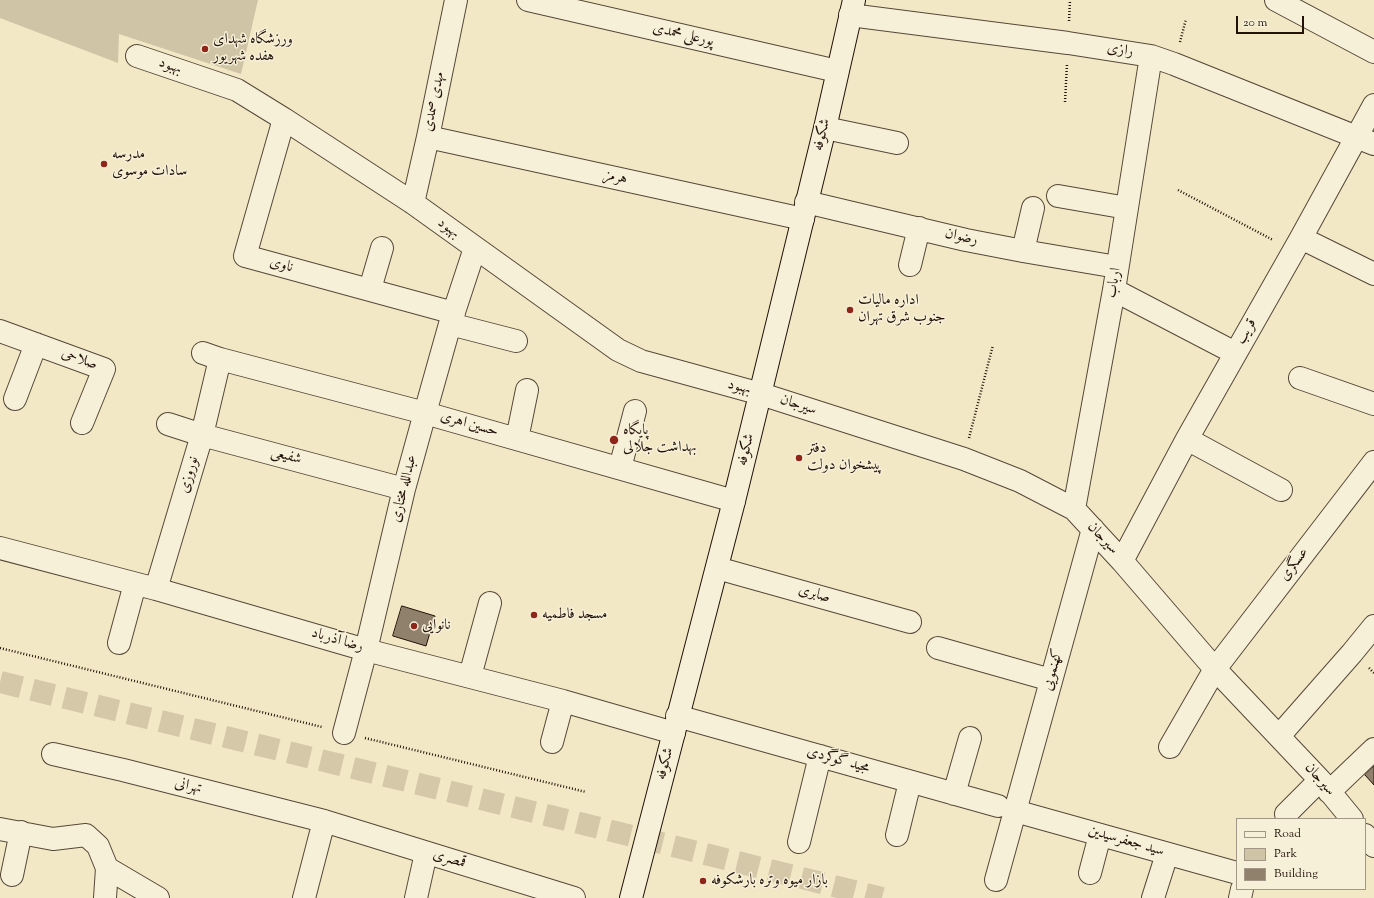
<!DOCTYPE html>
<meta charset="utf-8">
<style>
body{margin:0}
#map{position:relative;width:1374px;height:898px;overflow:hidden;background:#f3e8c5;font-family:"Sorts Mill Goudy",serif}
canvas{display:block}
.legend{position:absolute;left:1236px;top:818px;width:130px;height:72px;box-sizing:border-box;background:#f7f0d9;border:1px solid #a29786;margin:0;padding:5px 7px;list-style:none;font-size:12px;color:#221209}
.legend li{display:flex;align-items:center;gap:8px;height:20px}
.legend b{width:20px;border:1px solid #a29786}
.scale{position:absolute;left:1236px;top:16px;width:68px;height:18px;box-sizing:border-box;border:2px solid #221209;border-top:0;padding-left:5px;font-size:12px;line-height:14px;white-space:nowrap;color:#221209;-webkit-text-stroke:3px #f7f0d9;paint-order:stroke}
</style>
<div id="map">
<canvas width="1374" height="898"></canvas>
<ul class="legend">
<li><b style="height:5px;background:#f7f0d9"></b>Road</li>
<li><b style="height:11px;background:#cfc4a5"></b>Park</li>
<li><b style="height:11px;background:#8f816b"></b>Building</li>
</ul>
<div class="scale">20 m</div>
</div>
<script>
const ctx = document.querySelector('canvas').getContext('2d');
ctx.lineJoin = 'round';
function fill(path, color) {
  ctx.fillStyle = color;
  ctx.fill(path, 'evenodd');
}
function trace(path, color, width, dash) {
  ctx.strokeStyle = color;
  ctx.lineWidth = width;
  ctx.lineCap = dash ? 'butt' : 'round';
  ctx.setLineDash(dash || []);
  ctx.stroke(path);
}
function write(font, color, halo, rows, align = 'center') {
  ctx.font = font + ' "Sorts Mill Goudy",Amiri,serif';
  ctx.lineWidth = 3;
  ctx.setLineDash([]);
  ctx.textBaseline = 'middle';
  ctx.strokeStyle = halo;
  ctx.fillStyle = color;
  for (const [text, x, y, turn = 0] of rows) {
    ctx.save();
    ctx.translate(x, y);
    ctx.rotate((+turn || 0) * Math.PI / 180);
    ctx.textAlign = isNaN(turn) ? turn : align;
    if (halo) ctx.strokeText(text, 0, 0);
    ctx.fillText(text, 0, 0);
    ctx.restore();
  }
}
fill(new Path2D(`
 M 0,0 L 258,0 L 241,74 L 119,34 L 118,63 L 0,18 Z`), '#cfc4a5');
const building = new Path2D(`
 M 402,606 L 435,616 L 426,646 L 393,636 Z
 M 1374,766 L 1374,785 L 1365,775 Z`);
fill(building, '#8f816b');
trace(building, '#221209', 1);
trace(new Path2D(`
 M 0,682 L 657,842 L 882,898`), '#d4c8a9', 22, [22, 11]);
const street = new Path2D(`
 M 528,0 L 837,71
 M 1276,0 L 1374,52
 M 850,15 L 1068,43 L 1151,56 L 1174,64 L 1374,144
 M 137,56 L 237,90 L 284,119 L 413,203 L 618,350 L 641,361 L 761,394 L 964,459 L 1020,481 L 1074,509 L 1122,561 L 1215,669 L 1320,780 L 1352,819
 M 284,119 L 245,256 L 454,313
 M 825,128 L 897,143
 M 428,137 L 803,219
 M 1058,196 L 1127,208
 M 806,202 L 966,240 L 1023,251 L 1117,267
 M 413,203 L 428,137 L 456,0
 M 1301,238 L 1374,274
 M 1023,251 L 1033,208
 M 910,265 L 919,228
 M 370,289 L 382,248
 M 1114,290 L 1235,353
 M 450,324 L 516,341
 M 0,331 L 104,369 L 82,423
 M 203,353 L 220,359 L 425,413 L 734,501
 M 1300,378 L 1374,404
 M 15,399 L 36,344
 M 168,424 L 202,435 L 404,489
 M 517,439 L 527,390
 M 1187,439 L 1281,490
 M 620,468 L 635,411
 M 1074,509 L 1114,290 L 1151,56
 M 0,548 L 156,589 L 366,650 L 563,701 L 674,733
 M 1122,561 L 1187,439 L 1301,238 L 1374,105
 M 717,568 L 910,622
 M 156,589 L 202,435 L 220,359
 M 119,643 L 135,584
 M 938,648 L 1051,680
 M 470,676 L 490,603
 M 677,716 L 998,806
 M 344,733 L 366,650 L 404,489 L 425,413 L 450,324 L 475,248
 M 1279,736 L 1352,653 L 1374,626
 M 552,742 L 563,701
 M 1170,747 L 1215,669 L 1374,462
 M 53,754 L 123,770 L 324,821 L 574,898
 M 1329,792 L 1374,749
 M 954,794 L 970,738
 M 1015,811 L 1237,873
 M 1286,814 L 1320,780
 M 0,829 L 53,839 L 86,835 L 98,846 L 107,868 L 105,898
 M 897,835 L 910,782
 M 1365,835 L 1374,846
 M 799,842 L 820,756
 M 107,868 L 158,898
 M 1090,873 L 1100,835
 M 12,875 L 21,832
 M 996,880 L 1093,529
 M 304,898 L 324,821
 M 416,898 L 426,853
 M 1153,898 L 1167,854
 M 1240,898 L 1242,889`);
const secondary = new Path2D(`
 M 631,898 L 734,501 L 825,128 L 854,0`);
trace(street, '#564838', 24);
trace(secondary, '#221209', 24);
trace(new Path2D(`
 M 1069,21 L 1070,0
 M 1180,42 L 1186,19
 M 1065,102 L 1067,64
 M 1178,190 L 1273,240
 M 969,438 L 993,345
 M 0,648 L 322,727
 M 1369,668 L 1374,673
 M 365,738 L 586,792`), '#221209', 2.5, [1, 2]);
trace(street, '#f7f0d9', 22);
trace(secondary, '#f7f0d9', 22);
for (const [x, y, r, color] of [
 [205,49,4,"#8f2418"],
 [104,164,4,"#8f2418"],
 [850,310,4,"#8f2418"],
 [614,440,5,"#8f2418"],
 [799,458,4,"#8f2418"],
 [534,615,4,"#8f2418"],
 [414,626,4,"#8f2418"],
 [703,881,4,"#8f2418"]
]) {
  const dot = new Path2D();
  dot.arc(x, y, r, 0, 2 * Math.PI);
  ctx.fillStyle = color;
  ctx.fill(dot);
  trace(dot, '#f7f0d9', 1.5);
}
write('15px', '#221209', '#f7f0d9', [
 ["پورعلی محمدی",683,36,13],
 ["رازی",1120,51,9],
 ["بهبود",170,67,19],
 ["مهدی صمدی",435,102,-78],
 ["شکوفه",823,135,-76],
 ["هرمز",615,178,12],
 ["بهبود",448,229,36],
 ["رضوان",961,238,13],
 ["ناوی",281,266,15],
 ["ارباب",1115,283,-81],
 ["قریب",1247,332,-60],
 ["صلاحی",79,360,20],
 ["بهبود",739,388,15],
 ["سیرجان",798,406,18],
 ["حسین اهری",469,425,16],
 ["شکوفه",747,450,-76],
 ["شفیعی",286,457,15],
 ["نوروزی",190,475,-74],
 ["عبدالله مختاری",405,489,-76],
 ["سیرجان",1102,539,47],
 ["عسگری",1295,565,-52],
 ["صابری",814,595,16],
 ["رضا آذرباد",337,641,16],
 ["کهنمویی",1054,670,-75],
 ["مجید گوگردی",838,761,16],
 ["شکوفه",666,764,-75],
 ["سیرجان",1319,780,49],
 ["تهرانی",188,787,14],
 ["سید جعفرسیدین",1126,842,16],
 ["قمصری",449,860,17]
]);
write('15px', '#221209', '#f7f0d9', [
 ["ورزشگاه شهدای",213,40],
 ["هفده شهریور",213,57],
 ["مدرسه",112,155],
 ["سادات موسوی",112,172],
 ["اداره مالیات",858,301],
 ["جنوب شرق تهران",858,318],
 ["پایگاه",623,431],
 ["بهداشت جلالی",623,448],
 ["دفتر",807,449],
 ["پیشخوان دولت",807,466],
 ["مسجد فاطمیه",542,615],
 ["نانوایی",422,626],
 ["بازار میوه وتره بارشکوفه",711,881]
], 'left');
</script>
